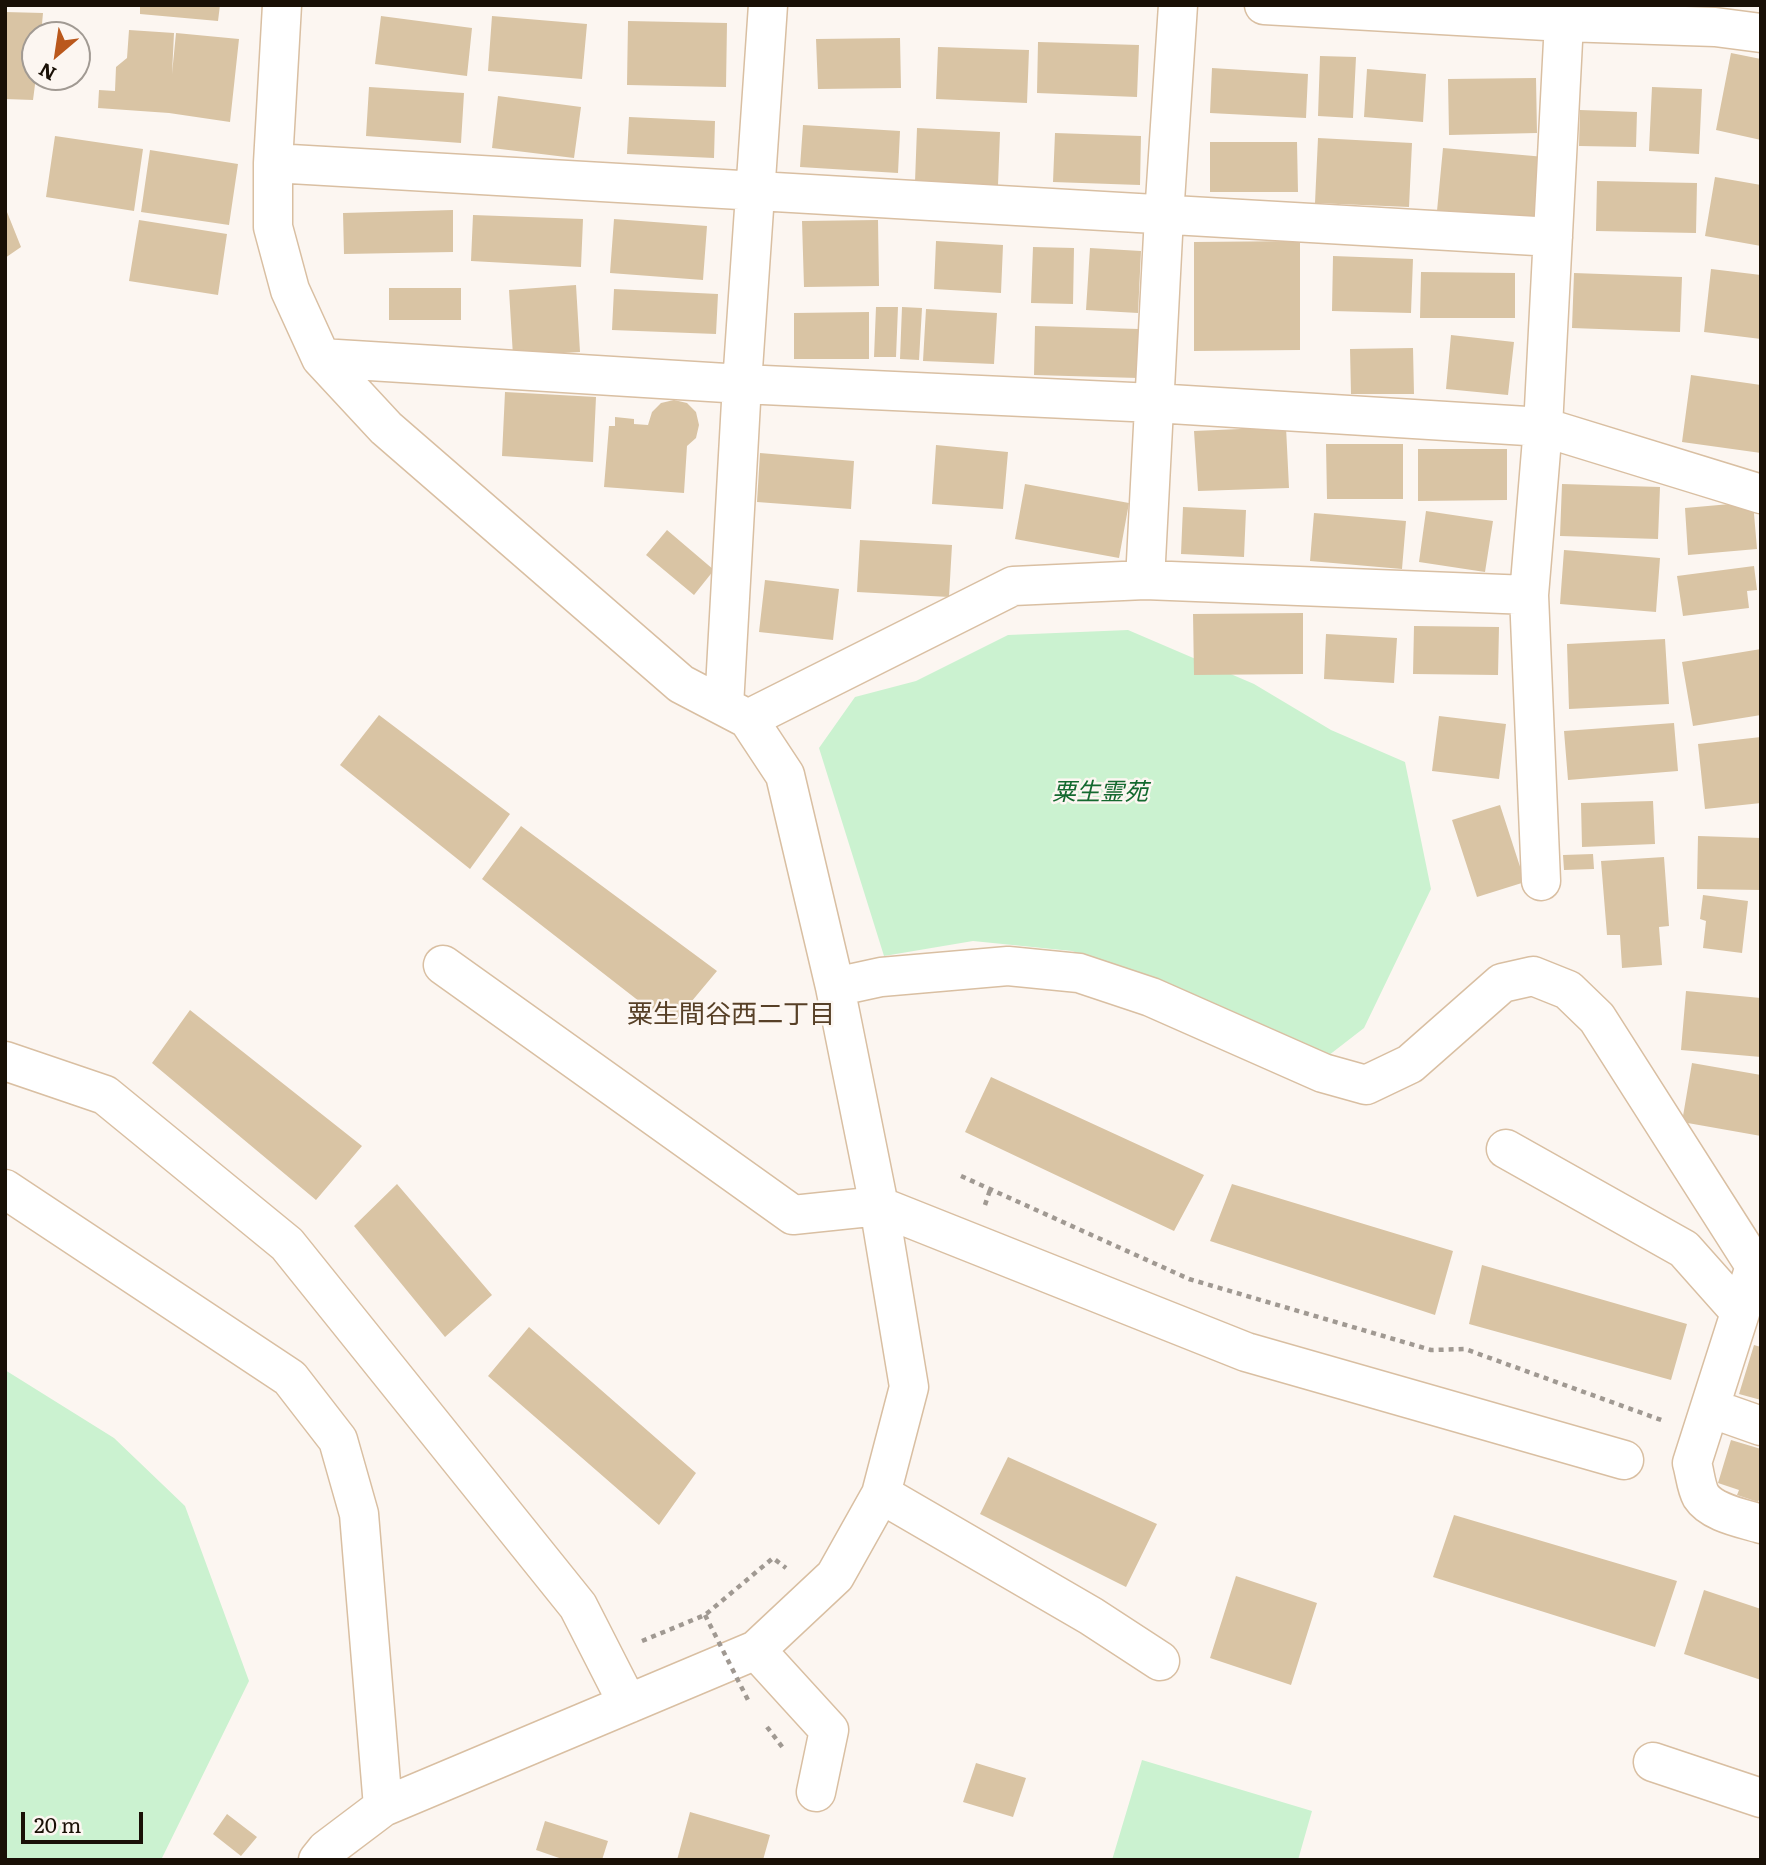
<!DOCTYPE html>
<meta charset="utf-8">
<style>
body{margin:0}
#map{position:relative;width:1766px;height:1865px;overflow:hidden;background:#fcf6f1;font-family:Literata,serif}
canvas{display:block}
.frame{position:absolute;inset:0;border:7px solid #191006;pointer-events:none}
.north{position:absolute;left:21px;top:21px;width:70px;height:70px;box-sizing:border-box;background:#fcf6f1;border:2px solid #a19a93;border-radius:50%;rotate:209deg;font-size:19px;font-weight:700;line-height:28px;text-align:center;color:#191006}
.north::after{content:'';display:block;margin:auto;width:24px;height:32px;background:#ba581c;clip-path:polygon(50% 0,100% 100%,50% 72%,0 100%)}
.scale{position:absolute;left:21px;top:1812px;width:122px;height:32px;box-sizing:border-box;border:4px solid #191006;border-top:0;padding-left:9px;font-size:21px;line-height:24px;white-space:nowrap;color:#191006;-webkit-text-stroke:5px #fcf6f1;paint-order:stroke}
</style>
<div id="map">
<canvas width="1766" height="1865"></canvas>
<div class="frame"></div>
<div class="north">N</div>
<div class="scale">20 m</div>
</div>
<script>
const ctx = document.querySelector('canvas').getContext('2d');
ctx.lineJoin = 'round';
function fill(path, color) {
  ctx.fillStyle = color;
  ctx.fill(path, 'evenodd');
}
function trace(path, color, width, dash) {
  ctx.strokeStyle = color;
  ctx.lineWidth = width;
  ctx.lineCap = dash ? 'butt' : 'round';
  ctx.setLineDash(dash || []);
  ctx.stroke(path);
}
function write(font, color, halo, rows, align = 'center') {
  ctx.font = font + ' Literata,"Noto Sans JP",serif';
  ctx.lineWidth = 5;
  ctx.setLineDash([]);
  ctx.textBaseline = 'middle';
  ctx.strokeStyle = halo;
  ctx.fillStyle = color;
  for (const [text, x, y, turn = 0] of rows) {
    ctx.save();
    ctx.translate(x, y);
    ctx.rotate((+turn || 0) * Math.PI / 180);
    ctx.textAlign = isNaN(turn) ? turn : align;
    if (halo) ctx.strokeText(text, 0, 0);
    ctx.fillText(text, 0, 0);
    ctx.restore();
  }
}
fill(new Path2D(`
 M 1128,630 L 1254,684 L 1331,730 L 1405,762 L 1431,889 L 1364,1028 L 1324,1059 L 1150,978 L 1072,951 L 973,941 L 884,956 L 819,748 L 855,697 L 916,681 L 1008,635 Z
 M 5,1370 L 114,1438 L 185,1506 L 249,1681 L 161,1860 L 5,1860 Z
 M 1142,1760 L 1312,1811 L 1298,1860 L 1112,1860 Z`), '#cbf2d0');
fill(new Path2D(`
 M 140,5 L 220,5 L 218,21 L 140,14 Z
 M 5,12 L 43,13 L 41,35 L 35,35 L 36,77 L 33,100 L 5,99 Z
 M 381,16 L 472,28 L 467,76 L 375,64 Z
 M 492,16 L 587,24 L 582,79 L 488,71 Z
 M 628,21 L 727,23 L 726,87 L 627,85 Z
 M 129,30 L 174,33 L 172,74 L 176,33 L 239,39 L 230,122 L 169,113 L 98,108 L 99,90 L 115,91 L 116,67 L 127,58 Z
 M 900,38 L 901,88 L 818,89 L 816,39 Z
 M 1038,42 L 1139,45 L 1137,97 L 1037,93 Z
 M 938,47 L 1029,50 L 1027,103 L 936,99 Z
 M 1731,53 L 1761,59 L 1761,140 L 1716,130 Z
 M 1320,56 L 1356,57 L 1353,118 L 1318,116 Z
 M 1212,68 L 1308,74 L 1306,118 L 1210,113 Z
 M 1367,69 L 1426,74 L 1423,122 L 1364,117 Z
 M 1536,78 L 1537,133 L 1449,135 L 1448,79 Z
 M 369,87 L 464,93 L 461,143 L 366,136 Z
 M 1652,87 L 1702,89 L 1699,154 L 1649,151 Z
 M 498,96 L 581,107 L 574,158 L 492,148 Z
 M 1580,110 L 1637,112 L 1636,147 L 1579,146 Z
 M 629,117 L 715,121 L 714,158 L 627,154 Z
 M 803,125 L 900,131 L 898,173 L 800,167 Z
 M 917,128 L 1000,132 L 998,185 L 915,182 Z
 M 1055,133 L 1141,136 L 1140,185 L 1053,182 Z
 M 55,136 L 143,149 L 134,211 L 46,197 Z
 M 1318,138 L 1412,143 L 1409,207 L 1315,203 Z
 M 1210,142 L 1297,142 L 1298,192 L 1210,192 Z
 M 1443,148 L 1545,157 L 1539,220 L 1437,211 Z
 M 150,150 L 238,164 L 229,225 L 141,212 Z
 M 1715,177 L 1761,185 L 1761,246 L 1705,236 Z
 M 1597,181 L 1697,183 L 1696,233 L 1596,231 Z
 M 5,207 L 21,247 L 5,258 Z
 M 453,210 L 453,252 L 344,254 L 343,213 Z
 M 473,215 L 583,219 L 581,267 L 471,261 Z
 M 614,219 L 707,226 L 703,280 L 610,273 Z
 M 139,220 L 227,234 L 218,295 L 129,281 Z
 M 878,220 L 879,286 L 804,287 L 802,221 Z
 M 936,241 L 1003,245 L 1001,293 L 934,289 Z
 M 1300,241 L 1300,350 L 1194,351 L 1194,242 Z
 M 1033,247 L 1074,248 L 1073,304 L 1031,303 Z
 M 1090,248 L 1141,251 L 1138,313 L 1086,310 Z
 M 1333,256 L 1413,259 L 1411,313 L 1332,311 Z
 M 1711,269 L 1761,275 L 1761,339 L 1704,332 Z
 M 1421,272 L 1515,273 L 1515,318 L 1420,318 Z
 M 1574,273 L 1682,277 L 1680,332 L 1572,328 Z
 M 576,285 L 580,352 L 513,356 L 509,290 Z
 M 389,288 L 461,288 L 461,320 L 389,320 Z
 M 614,289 L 718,294 L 716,334 L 612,330 Z
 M 876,307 L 898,307 L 896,357 L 874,357 Z
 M 902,307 L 922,308 L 919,360 L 900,359 Z
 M 926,309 L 997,313 L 994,364 L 923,361 Z
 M 869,312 L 869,359 L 794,359 L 794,313 Z
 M 1035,326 L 1139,329 L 1138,378 L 1034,375 Z
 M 1451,335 L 1514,342 L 1508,395 L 1446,389 Z
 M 1413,348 L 1414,394 L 1351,394 L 1350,349 Z
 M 1691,375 L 1761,385 L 1761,453 L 1682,442 Z
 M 505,392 L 596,397 L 593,462 L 502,456 Z
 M 674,400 L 687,403 L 696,412 L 699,425 L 696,438 L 687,446 L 684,493 L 604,487 L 609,426 L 615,426 L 615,417 L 634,419 L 634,424 L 648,425 L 652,412 L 661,403 Z
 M 1286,427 L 1289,488 L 1198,491 L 1194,431 Z
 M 1326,444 L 1403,444 L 1403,499 L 1327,499 Z
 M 936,445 L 1008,452 L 1003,509 L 932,504 Z
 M 1418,449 L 1507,449 L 1507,500 L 1418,501 Z
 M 760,453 L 854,461 L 851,509 L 757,502 Z
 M 1025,484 L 1129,503 L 1119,558 L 1015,539 Z
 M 1562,484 L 1660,487 L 1658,539 L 1560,536 Z
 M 1753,502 L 1757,549 L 1688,555 L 1685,508 Z
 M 1183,507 L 1246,510 L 1244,557 L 1181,554 Z
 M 1426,511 L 1493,521 L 1485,572 L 1419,562 Z
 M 1314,513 L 1406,521 L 1402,569 L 1310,561 Z
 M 667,530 L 714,570 L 694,595 L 646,555 Z
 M 860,540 L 952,545 L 949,597 L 857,592 Z
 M 1564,550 L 1660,558 L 1656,612 L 1560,604 Z
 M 1754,566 L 1757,590 L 1747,591 L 1749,608 L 1683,616 L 1677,576 Z
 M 765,580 L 839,589 L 833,640 L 759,632 Z
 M 1303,613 L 1303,674 L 1194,675 L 1193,614 Z
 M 1414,626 L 1499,627 L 1498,675 L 1413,674 Z
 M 1326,634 L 1397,638 L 1394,683 L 1324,679 Z
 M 1665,639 L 1669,704 L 1569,709 L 1567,644 Z
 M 1761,649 L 1761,715 L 1693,726 L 1682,662 Z
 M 379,715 L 510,814 L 470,869 L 340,765 Z
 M 1439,716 L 1506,724 L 1499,779 L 1432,771 Z
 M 1674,723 L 1678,771 L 1568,780 L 1564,731 Z
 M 1761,737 L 1761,803 L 1705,809 L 1698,744 Z
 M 1653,801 L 1655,844 L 1582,847 L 1581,803 Z
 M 1500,805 L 1525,882 L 1477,897 L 1452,820 Z
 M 521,826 L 717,971 L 671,1026 L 482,879 Z
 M 1698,836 L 1761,838 L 1761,890 L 1697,889 Z
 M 1593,854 L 1594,869 L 1564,870 L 1563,855 Z
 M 1664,857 L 1669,926 L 1659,927 L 1662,965 L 1622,968 L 1620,935 L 1607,935 L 1601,861 Z
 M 1703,895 L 1748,901 L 1742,953 L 1703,948 L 1706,921 L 1700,919 Z
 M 1686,991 L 1761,998 L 1761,1057 L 1681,1050 Z
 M 190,1010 L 362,1146 L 316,1200 L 152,1063 Z
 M 1692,1063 L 1761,1075 L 1761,1136 L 1682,1122 Z
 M 991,1077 L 1204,1175 L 1174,1231 L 965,1132 Z
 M 397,1184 L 492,1295 L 445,1337 L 354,1226 Z
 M 1232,1184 L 1453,1251 L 1435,1315 L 1210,1241 Z
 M 1482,1265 L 1687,1324 L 1671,1380 L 1469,1324 Z
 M 529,1327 L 696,1473 L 659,1525 L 488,1376 Z
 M 1754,1345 L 1761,1347 L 1761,1400 L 1739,1394 Z
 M 1731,1440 L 1761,1449 L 1761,1495 L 1758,1502 L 1737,1495 L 1739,1490 L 1718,1483 Z
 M 1008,1457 L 1157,1524 L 1126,1587 L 980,1514 Z
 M 1454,1515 L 1677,1581 L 1655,1647 L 1433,1577 Z
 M 1236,1576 L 1317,1603 L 1291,1685 L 1210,1658 Z
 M 1704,1590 L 1761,1609 L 1761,1680 L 1684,1654 Z
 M 976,1763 L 1026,1778 L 1013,1817 L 963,1802 Z
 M 690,1812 L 770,1835 L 763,1860 L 677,1860 Z
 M 227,1814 L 257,1837 L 241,1856 L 213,1834 Z
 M 545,1821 L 608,1841 L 602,1860 L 565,1860 L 536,1850 Z`), '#d9c4a4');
const minor = new Path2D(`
 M 282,5 L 273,163 L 273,227 L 290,290 L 321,358 L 386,428 L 681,684 L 748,719 L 785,775 L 835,987 L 879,1206 L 909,1387 L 881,1494 L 835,1576 L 756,1650 L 383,1807 L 326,1850 L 318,1860
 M 1264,5 L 1564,22 L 1715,27 L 1761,33
 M 273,163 L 1553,237
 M 321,358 L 742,384 L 1154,403 L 1543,427 L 1761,494
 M 1145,580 L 1164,216 L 1178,5
 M 724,706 L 742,384 L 768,5
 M 748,719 L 1013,586 L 1145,580 L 1529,595
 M 1541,881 L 1529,595 L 1543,427 L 1564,22
 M 443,965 L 793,1215 L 879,1206 L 1246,1352 L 1624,1460
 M 835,987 L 881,977 L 1008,966 L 1079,973 L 1151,997 L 1323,1073 L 1366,1085 L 1410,1064 L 1502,983 L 1533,976 L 1568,990 L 1597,1018 L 1755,1266 L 1692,1463 C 1695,1473 1696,1487 1701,1496 C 1712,1513 1742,1518 1761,1524
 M 5,1061 L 105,1095 L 287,1244 L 578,1606 L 628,1704
 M 1506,1149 L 1684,1249 L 1740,1312
 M 5,1189 L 290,1378 L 338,1440 L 359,1514 L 383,1807
 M 1710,1408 L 1761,1426
 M 881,1494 L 1091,1616 L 1160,1661
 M 756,1650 L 829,1730 L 816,1792
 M 1653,1762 L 1761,1798`);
trace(minor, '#d9bfa2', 41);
trace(new Path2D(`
 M 961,1176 L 1189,1279 L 1431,1350 L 1465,1349 L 1664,1421
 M 985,1205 L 990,1190
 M 642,1641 L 705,1615 L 773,1558 L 786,1568
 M 767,1727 L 783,1748`), '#a09992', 4.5, [5, 5]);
trace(minor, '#fff', 38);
trace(new Path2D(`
 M 705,1615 L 750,1704`), '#a09992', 4.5, [5, 5]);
write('italic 24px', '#14692f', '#fcf6f1', [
 ["粟生霊苑",1100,793]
]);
write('26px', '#574027', '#fcf6f1', [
 ["粟生間谷西二丁目",731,1015]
]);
</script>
